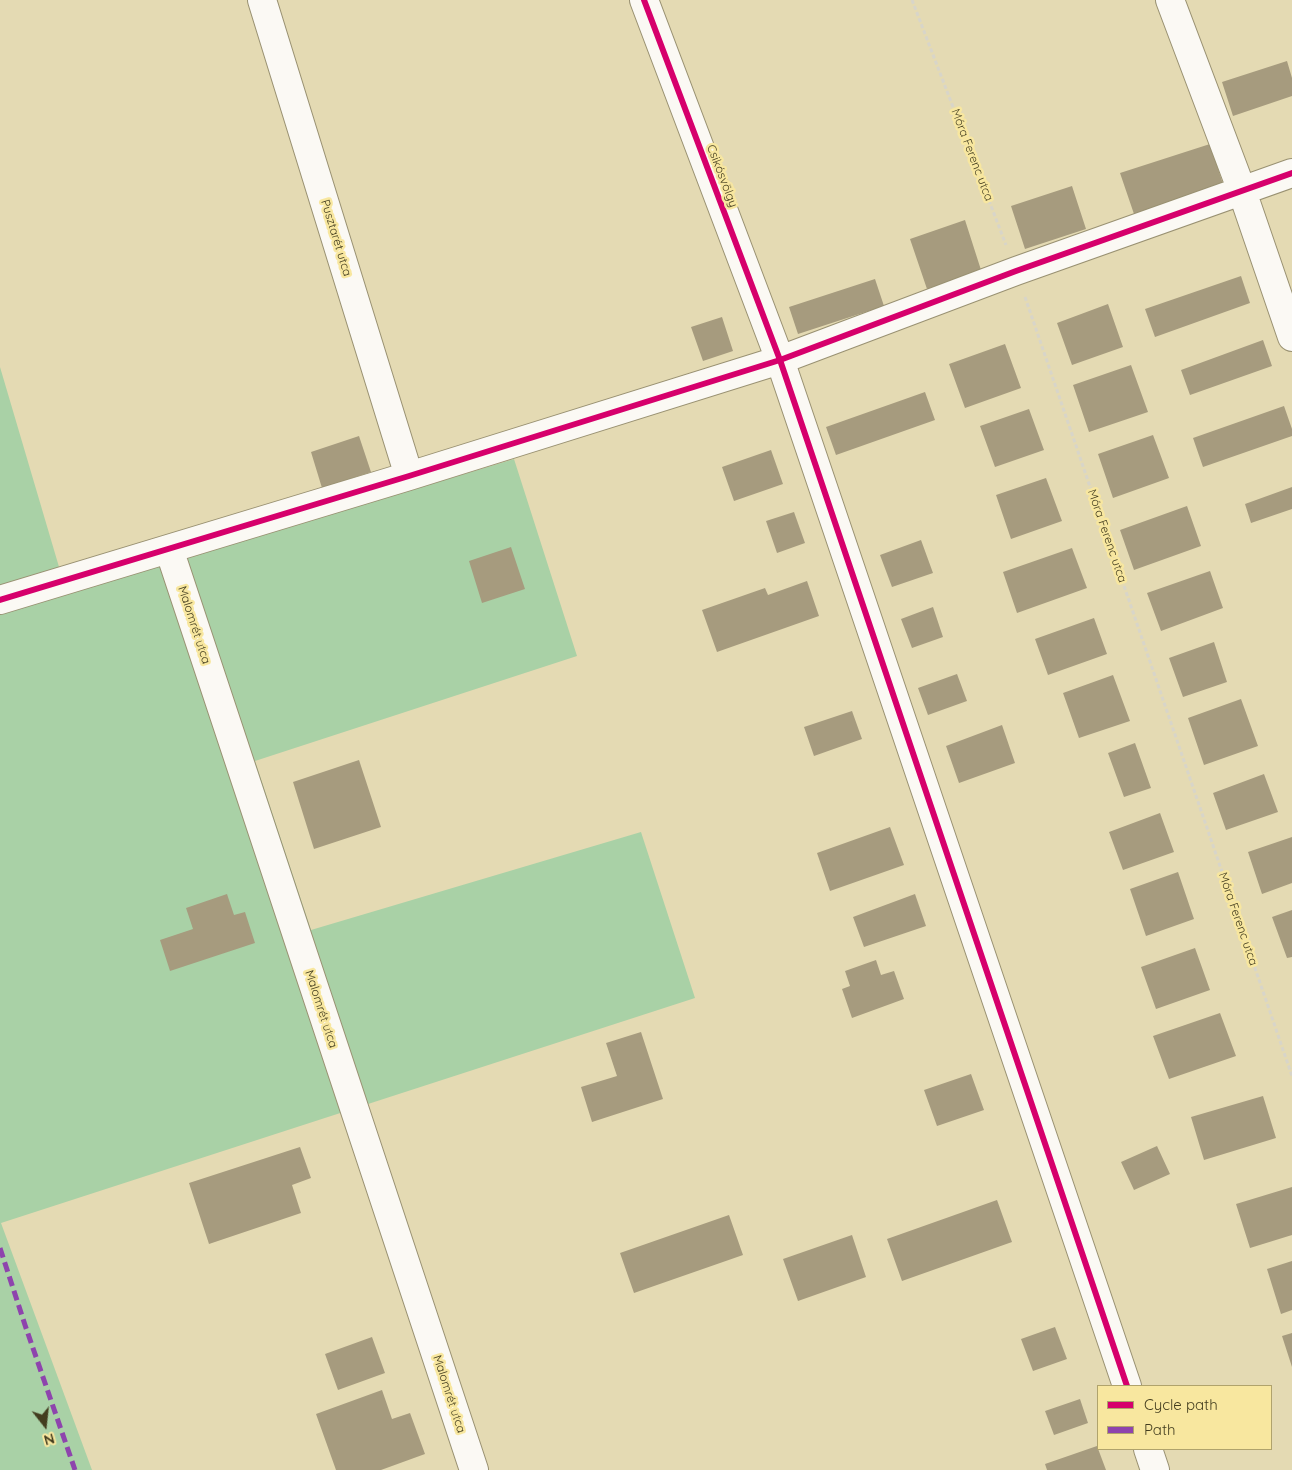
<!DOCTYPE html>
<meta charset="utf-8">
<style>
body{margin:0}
#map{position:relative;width:1292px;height:1470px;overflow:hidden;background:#e4dab3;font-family:Quicksand,sans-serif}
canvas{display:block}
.legend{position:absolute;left:1097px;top:1385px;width:175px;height:65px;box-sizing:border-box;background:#f8e79f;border:1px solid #b0a36c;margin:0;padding:6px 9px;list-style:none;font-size:15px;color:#433d1f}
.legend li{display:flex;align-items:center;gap:10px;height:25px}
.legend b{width:25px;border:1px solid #b0a36c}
.north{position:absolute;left:20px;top:1400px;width:50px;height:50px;-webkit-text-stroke:4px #f8e79f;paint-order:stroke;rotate:164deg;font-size:14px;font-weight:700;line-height:20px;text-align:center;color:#433d1f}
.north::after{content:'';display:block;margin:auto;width:18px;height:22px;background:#433d1f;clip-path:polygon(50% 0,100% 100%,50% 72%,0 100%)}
</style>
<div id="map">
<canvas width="1292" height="1470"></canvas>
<ul class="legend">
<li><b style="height:6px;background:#d6006c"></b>Cycle path</li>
<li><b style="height:6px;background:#8e44ad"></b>Path</li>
</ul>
<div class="north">N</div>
</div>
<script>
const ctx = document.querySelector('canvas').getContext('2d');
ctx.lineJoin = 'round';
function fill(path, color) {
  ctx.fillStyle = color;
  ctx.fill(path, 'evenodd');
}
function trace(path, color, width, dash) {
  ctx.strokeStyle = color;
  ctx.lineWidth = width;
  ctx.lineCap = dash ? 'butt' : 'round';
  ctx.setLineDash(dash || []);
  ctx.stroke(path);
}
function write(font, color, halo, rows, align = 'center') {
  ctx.font = font + ' Quicksand,sans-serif';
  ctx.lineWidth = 5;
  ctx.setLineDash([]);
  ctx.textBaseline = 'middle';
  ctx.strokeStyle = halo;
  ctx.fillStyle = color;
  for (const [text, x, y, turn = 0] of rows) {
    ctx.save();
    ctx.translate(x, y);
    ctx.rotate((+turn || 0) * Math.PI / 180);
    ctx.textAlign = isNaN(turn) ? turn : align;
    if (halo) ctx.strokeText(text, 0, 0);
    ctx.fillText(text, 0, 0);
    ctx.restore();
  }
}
fill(new Path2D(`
 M 0,367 L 67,594 L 514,459 L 577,656 L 255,761 L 311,930 L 641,832 L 695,998 L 1,1223 L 92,1470 L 0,1470 Z`), '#a9d1a6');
fill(new Path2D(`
 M 1287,61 L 1292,78 L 1292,96 L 1233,116 L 1222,82 Z
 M 1210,144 L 1223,184 L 1134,214 L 1120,173 Z
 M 1072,186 L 1086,229 L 1025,249 L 1011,206 Z
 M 965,220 L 981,270 L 927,289 L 910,239 Z
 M 1241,276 L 1250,303 L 1155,337 L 1145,309 Z
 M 875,279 L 884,306 L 798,334 L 789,307 Z
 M 1108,304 L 1123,347 L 1072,365 L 1057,323 Z
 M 722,317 L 733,351 L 703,361 L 691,327 Z
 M 1263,340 L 1272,366 L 1190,395 L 1181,370 Z
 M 1005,344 L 1021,388 L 965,408 L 949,364 Z
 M 1131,365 L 1148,412 L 1089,432 L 1073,385 Z
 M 925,392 L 935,420 L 836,455 L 826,427 Z
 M 1284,406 L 1292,429 L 1292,436 L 1203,467 L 1193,438 Z
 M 1029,409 L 1044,450 L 995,467 L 980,426 Z
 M 1153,435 L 1169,478 L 1113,498 L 1098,454 Z
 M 359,436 L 371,472 L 322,488 L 311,452 Z
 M 771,450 L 783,484 L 734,501 L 722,467 Z
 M 1046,478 L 1062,521 L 1011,539 L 996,495 Z
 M 1292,487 L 1292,509 L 1251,523 L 1245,504 Z
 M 1187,506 L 1201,546 L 1134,570 L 1120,530 Z
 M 794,512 L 805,543 L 777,553 L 766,521 Z
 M 921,540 L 933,573 L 892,587 L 880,555 Z
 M 511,547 L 525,589 L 482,603 L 469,561 Z
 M 1072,548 L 1087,588 L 1017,613 L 1003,572 Z
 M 1210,571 L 1223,608 L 1161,631 L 1147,593 Z
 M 807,581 L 819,616 L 717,652 L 702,610 L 765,588 L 768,595 Z
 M 933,607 L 943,637 L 912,648 L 901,619 Z
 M 1094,618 L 1107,654 L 1048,675 L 1035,639 Z
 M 1214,642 L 1227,682 L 1183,697 L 1169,658 Z
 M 957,674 L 967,701 L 928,715 L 918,688 Z
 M 1113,675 L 1130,721 L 1079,738 L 1063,693 Z
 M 1241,699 L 1258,746 L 1204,765 L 1188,718 Z
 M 852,711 L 862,739 L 814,756 L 804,727 Z
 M 1002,725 L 1015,763 L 959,783 L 946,746 Z
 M 1135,743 L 1151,788 L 1124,797 L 1108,753 Z
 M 359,760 L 381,827 L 314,849 L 293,782 Z
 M 1264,774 L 1278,812 L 1226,830 L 1213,793 Z
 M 1160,813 L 1174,852 L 1123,870 L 1109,832 Z
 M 890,827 L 904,865 L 830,891 L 817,853 Z
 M 1292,837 L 1292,883 L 1262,894 L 1248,852 Z
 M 1178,872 L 1194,919 L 1146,936 L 1130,889 Z
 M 227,894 L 234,915 L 245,912 L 255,943 L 170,971 L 160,940 L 193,929 L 186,908 Z
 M 915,894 L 926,926 L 864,947 L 853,917 Z
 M 1292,910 L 1292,957 L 1287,958 L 1272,917 Z
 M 1195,948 L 1210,990 L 1156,1009 L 1141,967 Z
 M 876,960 L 881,975 L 894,971 L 904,999 L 852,1018 L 842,989 L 850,986 L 845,971 Z
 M 1220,1013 L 1236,1056 L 1169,1079 L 1153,1036 Z
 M 641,1032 L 663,1099 L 592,1122 L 581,1087 L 617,1076 L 606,1043 Z
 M 971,1074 L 984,1110 L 937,1126 L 924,1090 Z
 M 1263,1096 L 1276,1138 L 1204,1160 L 1191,1117 Z
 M 1157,1146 L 1170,1174 L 1134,1190 L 1121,1162 Z
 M 300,1147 L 311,1178 L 292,1185 L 301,1213 L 209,1244 L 189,1183 Z
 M 1292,1187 L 1292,1235 L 1250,1248 L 1236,1204 Z
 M 997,1200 L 1012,1242 L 902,1281 L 887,1239 Z
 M 729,1215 L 743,1255 L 634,1293 L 620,1253 Z
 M 852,1235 L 866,1277 L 798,1301 L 783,1259 Z
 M 1292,1261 L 1292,1310 L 1281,1314 L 1267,1269 Z
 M 1055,1327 L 1067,1359 L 1033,1371 L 1021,1339 Z
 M 1292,1333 L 1292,1367 L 1282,1336 Z
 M 372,1337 L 385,1373 L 338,1390 L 325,1354 Z
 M 382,1390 L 392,1419 L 410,1413 L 425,1454 L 381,1470 L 336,1470 L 316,1414 Z
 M 1080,1399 L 1088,1423 L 1054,1435 L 1045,1411 Z
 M 1097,1446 L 1106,1470 L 1047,1470 L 1045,1464 Z`), '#a69b7e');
const minor = new Path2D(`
 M 262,0 L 409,476
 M 644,0 L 780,360 L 1127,1386
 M 1170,0 L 1242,191 L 1292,337
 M 169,549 L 474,1470
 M 0,600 L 409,476 L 780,360 L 1016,271 L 1292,173
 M 1148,1449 L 1155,1470`);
trace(minor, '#999172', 30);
trace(new Path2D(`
 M 912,0 L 1006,245
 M 1025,297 L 1292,1076`), '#d8d5c9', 3, [4, 2.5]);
trace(minor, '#fbf9f4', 28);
trace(new Path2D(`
 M 0,1248 L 25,1325 L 75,1470`), '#8e44ad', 5, [10, 5]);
trace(new Path2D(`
 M 644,0 L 780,360 L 1127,1386
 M 0,600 L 409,476 L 780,360 L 1016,271 L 1292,173`), '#d6006c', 6);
write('12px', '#433d1f', '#f8e79f', [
 ["Móra Ferenc utca",972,155,69],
 ["Csikósvölgy",722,176,69],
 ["Pusztarét utca",336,238,73],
 ["Móra Ferenc utca",1107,536,71],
 ["Malomrét utca",194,625,72],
 ["Móra Ferenc utca",1238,919,71],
 ["Malomrét utca",321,1009,72],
 ["Malomrét utca",449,1394,72]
]);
</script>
